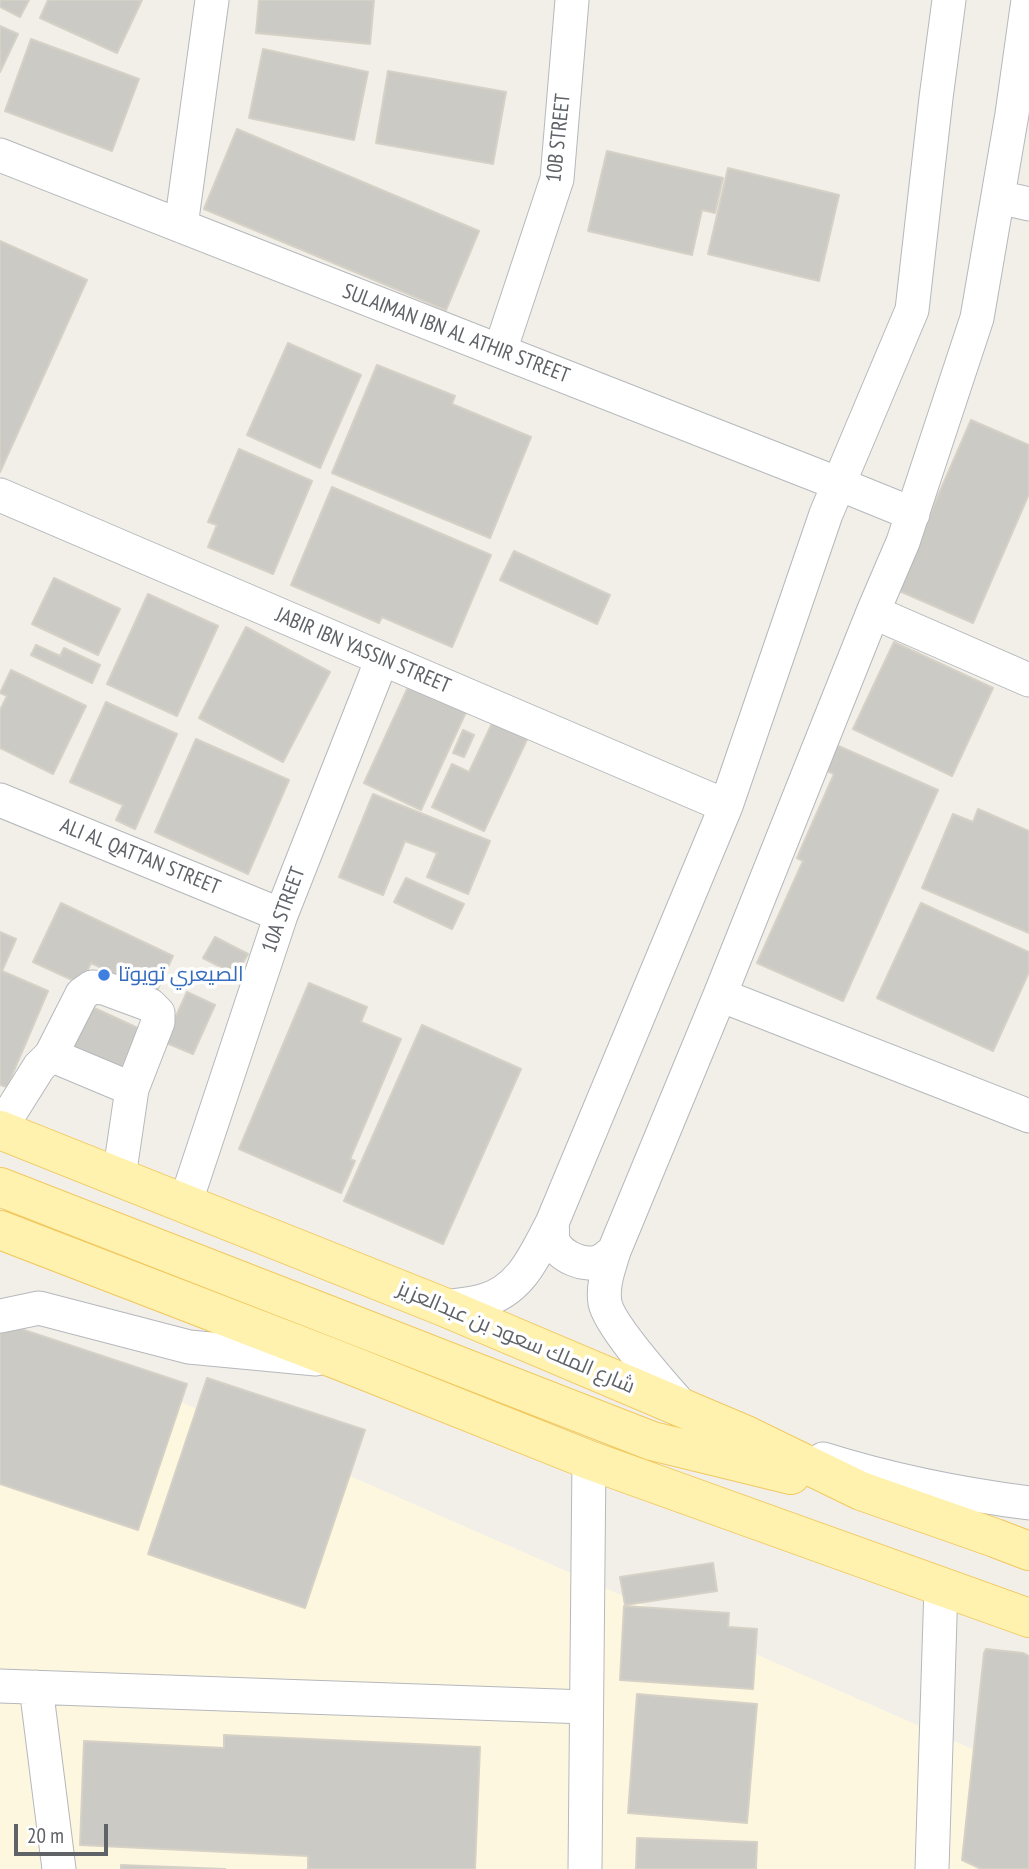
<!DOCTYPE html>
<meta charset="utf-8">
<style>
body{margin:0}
#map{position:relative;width:1029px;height:1869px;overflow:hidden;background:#f1efe8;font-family:"PT Sans Narrow",sans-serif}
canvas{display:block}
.scale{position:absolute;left:14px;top:1824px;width:94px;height:32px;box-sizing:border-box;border:4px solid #5f6368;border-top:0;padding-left:9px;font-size:21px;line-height:24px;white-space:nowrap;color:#5f6368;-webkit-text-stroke:5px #fff;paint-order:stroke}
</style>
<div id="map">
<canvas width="1029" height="1869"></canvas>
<div class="scale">20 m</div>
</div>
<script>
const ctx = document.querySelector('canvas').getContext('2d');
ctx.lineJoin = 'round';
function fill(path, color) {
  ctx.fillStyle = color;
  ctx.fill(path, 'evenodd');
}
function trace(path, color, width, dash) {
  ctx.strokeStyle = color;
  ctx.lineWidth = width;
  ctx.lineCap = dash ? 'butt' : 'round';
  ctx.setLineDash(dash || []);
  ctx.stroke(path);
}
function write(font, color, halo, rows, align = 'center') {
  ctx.font = font + ' "PT Sans Narrow",Cairo,sans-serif';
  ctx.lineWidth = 7;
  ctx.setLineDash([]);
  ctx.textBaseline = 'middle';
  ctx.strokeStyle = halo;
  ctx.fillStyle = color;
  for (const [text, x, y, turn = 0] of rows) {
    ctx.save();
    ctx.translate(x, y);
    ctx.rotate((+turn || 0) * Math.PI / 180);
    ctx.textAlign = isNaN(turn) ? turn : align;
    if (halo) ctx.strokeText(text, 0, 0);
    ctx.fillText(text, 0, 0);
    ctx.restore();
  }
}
fill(new Path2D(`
 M 0,1348 L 106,1369 L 1029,1774 L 1029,1869 L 0,1869 Z`), '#fef7e0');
const building = new Path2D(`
 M 0,0 L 29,0 L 20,17 L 0,7 Z
 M 48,0 L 142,0 L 117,53 L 40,18 Z
 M 259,0 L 374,0 L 370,44 L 256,33 Z
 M 0,26 L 18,34 L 0,72 Z
 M 31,39 L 139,79 L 112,151 L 5,111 Z
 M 263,49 L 368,72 L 354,140 L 249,118 Z
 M 388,71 L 506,92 L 493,164 L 376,143 Z
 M 237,129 L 479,231 L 446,310 L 204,209 Z
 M 607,151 L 723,178 L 715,213 L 702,210 L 692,255 L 588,231 Z
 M 728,168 L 839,195 L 819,281 L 708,254 Z
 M 0,241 L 87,280 L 0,472 Z
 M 288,343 L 361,375 L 320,468 L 247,435 Z
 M 377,365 L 455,396 L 452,404 L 531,437 L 490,538 L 332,473 Z
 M 971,420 L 1029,445 L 1029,494 L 973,623 L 897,590 Z
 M 239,449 L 312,481 L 273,574 L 208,547 L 217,525 L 208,522 Z
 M 332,487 L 491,555 L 452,647 L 382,617 L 379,623 L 291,585 Z
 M 514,551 L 610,595 L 597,624 L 500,580 Z
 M 54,578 L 120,609 L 98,655 L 32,624 Z
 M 148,594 L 218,626 L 177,716 L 107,684 Z
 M 246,627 L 330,672 L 283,762 L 199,718 Z
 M 894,642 L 993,688 L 952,776 L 853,729 Z
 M 36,645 L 60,656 L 64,648 L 100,665 L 92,683 L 31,655 Z
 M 11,670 L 86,706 L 53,774 L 0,748 L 0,710 L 7,696 L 0,693 Z
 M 409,685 L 466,712 L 421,810 L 364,783 Z
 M 106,702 L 177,734 L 135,829 L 116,820 L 123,805 L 70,782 Z
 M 496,715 L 531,731 L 484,831 L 432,807 L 452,764 L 469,772 Z
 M 463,730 L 474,735 L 464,757 L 453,753 Z
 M 196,739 L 289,780 L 248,874 L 155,832 Z
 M 834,744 L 938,790 L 843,1001 L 757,963 L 803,861 L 797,858 L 834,774 L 822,769 Z
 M 373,794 L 490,841 L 468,894 L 427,877 L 437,853 L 405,841 L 383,895 L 339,877 Z
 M 978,809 L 1029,831 L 1029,933 L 922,888 L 953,814 L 973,822 Z
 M 406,878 L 464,904 L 452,929 L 394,902 Z
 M 61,903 L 173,956 L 156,993 L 91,963 L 81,984 L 33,962 Z
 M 921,903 L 1029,952 L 1029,972 L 993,1051 L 877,998 Z
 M 0,932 L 16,939 L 2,971 L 48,991 L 7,1087 L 0,1085 Z
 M 215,937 L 248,954 L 236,975 L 203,958 Z
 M 309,983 L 367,1007 L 361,1022 L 401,1039 L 350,1159 L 355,1161 L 341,1193 L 239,1149 Z
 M 187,992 L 215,1005 L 193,1054 L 164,1042 Z
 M 90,1006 L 140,1029 L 117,1077 L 68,1054 Z
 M 422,1025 L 521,1069 L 443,1244 L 344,1201 Z
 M 0,1322 L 187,1384 L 138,1530 L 0,1484 Z
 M 207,1378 L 365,1430 L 305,1608 L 148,1554 Z
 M 713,1563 L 717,1591 L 625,1605 L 620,1577 Z
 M 624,1606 L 729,1613 L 728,1627 L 757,1629 L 753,1689 L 620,1680 Z
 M 986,1649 L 1023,1653 L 1029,1656 L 1029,1869 L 981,1869 L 962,1860 L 984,1653 Z
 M 637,1694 L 757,1704 L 747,1823 L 628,1813 Z
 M 224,1735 L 480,1747 L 475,1869 L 308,1869 L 308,1856 L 80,1845 L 84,1741 L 224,1748 Z
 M 637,1838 L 757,1842 L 756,1869 L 636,1869 Z
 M 121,1865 L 225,1869 L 121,1869 Z`);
fill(building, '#cccac5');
trace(building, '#d6d1c6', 2);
const minor = new Path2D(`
 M 0,155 L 839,484 L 913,514
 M 998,197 L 1029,204
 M 181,226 L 212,0
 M 500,351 L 557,179 L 572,0
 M 0,495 L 726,806
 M 873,612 L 1029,680
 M 0,800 L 281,915
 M 720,995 L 1029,1116
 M 51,1055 L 82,994 L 92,987 L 104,988 L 150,1005 L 158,1013 L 158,1022 L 132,1089
 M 0,1129 L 39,1067 L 51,1055 L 132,1089 L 119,1177
 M 185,1204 L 281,915 L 382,659
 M 552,1223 C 553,1228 552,1235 553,1240 C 558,1256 585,1268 600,1261 C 605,1259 610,1254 614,1251
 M 444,1307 C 457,1305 470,1304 482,1301 C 521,1291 535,1255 552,1223 L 726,806 L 826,514 L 912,310 L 936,98 L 949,0
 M 0,1316 L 39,1308 L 189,1347 L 316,1359
 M 683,1408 C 665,1387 610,1327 605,1303 C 602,1285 609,1268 614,1251 L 720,995 L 873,612 L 903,542 L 977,318 L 1012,114 L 1028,0
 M 823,1459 C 890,1480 959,1494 1029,1503
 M 0,1686 L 586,1707
 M 36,1687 L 59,1869
 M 585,1869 L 589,1460
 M 932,1869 L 941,1587`);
const major = new Path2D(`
 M 0,1130 L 444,1307 L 746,1435 L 861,1491 L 995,1538 L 1029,1551
 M 0,1187 L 652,1441 L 791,1475
 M 0,1230 L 343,1362 L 589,1460 L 1029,1618`);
trace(minor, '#b5b8bc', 35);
trace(major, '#f2c960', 40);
trace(minor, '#fff', 33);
trace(major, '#fff2af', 38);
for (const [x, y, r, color] of [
 [104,975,7,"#3f7fe0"]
]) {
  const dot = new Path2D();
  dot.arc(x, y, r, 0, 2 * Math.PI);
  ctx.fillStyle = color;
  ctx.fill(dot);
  trace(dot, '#fff', 2.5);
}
write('21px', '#5f6368', '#fff', [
 ["10B STREET",559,138,-84],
 ["SULAIMAN IBN AL ATHIR STREET",456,334,21],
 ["JABIR IBN YASSIN STREET",363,651,23],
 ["ALI AL QATTAN STREET",140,857,22],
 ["10A STREET",284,910,-70],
 ["شارع الملك سعود بن عبدالعزيز",516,1338,23]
]);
write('21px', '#366cbe', '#fff', [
 ["الصيعري تويوتا",118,975]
], 'left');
</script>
